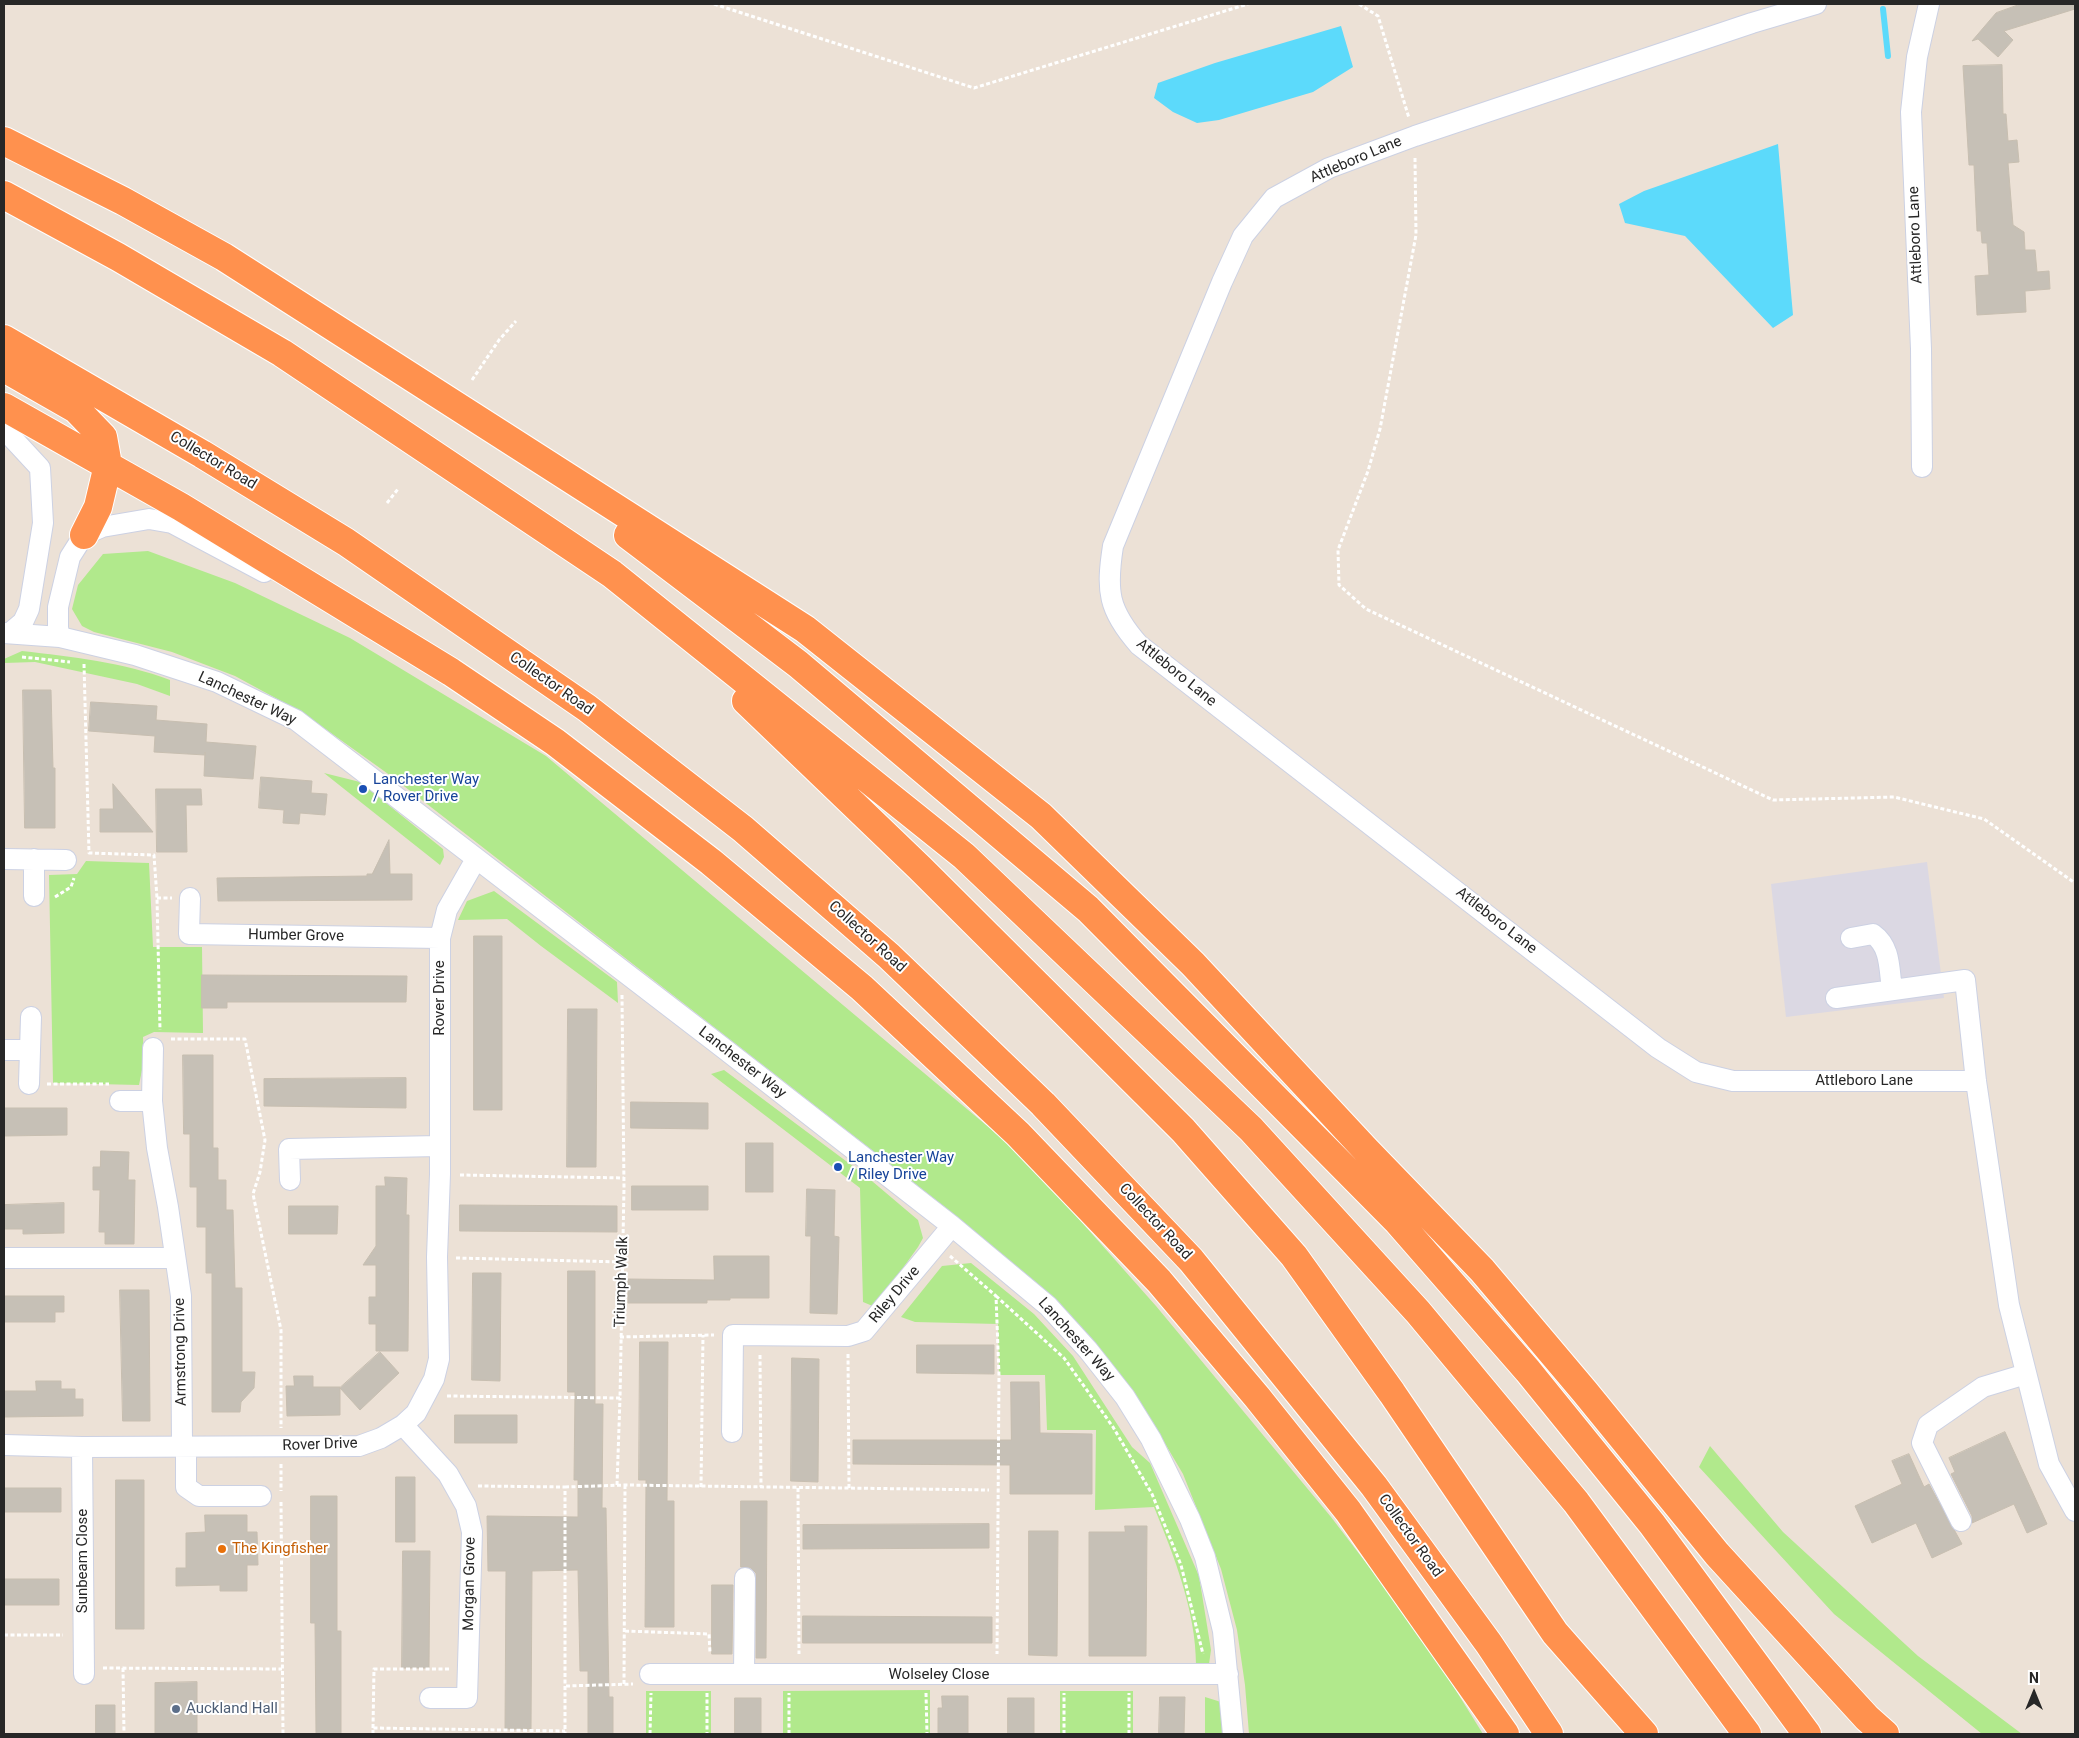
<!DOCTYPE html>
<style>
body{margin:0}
#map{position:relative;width:2079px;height:1738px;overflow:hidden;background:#ece1d6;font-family:Roboto,sans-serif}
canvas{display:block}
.frame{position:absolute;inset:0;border:5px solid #272727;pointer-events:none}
.north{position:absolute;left:2009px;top:1668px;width:50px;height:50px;-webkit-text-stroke:4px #fff;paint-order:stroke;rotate:0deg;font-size:14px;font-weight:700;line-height:20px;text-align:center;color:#272727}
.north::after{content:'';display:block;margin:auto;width:18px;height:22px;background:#272727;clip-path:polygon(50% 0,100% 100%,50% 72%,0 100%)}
</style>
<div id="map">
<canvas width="2079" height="1738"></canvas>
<div class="frame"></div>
<div class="north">N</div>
</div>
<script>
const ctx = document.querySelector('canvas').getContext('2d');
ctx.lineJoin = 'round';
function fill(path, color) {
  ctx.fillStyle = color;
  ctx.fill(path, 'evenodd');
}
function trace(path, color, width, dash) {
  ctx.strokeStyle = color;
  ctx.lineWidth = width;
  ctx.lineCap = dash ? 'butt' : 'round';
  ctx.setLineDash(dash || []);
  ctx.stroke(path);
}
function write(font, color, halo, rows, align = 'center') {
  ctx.font = font + ' Roboto,sans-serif';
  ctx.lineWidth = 4;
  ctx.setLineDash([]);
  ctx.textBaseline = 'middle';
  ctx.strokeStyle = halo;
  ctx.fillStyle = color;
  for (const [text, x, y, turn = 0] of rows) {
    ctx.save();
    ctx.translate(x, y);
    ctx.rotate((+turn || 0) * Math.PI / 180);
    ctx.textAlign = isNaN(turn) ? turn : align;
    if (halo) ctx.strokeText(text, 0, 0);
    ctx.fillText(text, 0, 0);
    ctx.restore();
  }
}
fill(new Path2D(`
 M 1927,862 L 1944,998 L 1786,1017 L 1771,884 Z`), '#dbd8e3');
fill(new Path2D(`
 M 148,551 L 235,583 L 350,638 L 546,756 L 1023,1156 L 1156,1306 L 1331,1517 L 1422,1636 L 1483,1734 L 1249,1734 L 1245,1685 L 1237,1630 L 1221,1569 L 1183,1474 L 1147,1413 L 1091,1339 L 1044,1289 L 946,1208 L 786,1083 L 391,776 L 303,713 L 235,676 L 172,652 L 94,632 L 82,626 L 72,609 L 78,585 L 103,554 Z
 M 22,651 C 72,657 123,662 170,680 L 170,696 L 137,684 L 35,662 L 4,663 L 4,659 Z
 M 324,773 L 360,782 L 443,849 L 444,857 L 440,865 Z
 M 86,861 L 149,863 L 153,947 L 202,947 L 203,1033 L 154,1032 L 143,1037 L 144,1060 L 139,1085 L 53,1083 L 49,875 L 77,874 Z
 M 494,891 L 617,982 L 618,1003 L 541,946 L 507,919 L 458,920 L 467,901 Z
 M 724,1070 L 866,1176 L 918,1220 L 923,1238 L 918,1247 L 875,1307 L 863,1302 L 860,1188 L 711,1074 Z
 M 971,1263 L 1034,1314 L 1073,1356 L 1132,1447 L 1150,1463 L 1199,1576 L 1211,1650 L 1209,1664 L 1196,1665 C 1196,1611 1174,1556 1154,1507 L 1095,1510 L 1096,1430 L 1047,1430 L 1045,1375 L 999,1375 L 998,1324 L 915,1322 L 901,1317 L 942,1266 Z
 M 1710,1446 L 1783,1532 L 1918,1656 L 2022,1734 L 1982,1734 L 1834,1614 L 1699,1467 Z
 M 930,1690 L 930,1734 L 783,1734 L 783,1691 Z
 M 646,1691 L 711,1691 L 711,1734 L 646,1734 Z
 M 1060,1691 L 1133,1691 L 1133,1734 L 1060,1734 Z
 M 1205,1697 L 1221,1702 L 1222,1734 L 1205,1734 Z`), '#b1e98c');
fill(new Path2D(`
 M 1341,26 L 1353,67 L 1313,92 L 1219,120 L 1197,123 L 1173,112 L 1154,98 L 1158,83 L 1215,63 Z
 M 1778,144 L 1793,315 L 1773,328 L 1685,236 L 1625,223 L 1619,204 L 1644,191 Z`), '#5cdafb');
trace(new Path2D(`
 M 1883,9 L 1888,56`), '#5cdafb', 6);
const building = new Path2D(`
 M 2021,4 L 2075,4 L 2075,9 L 2004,31 L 2013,40 L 1998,57 L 1978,39 L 1972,41 L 1996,13 Z
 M 2002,65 L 2003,114 L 2006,114 L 2008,141 L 2017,140 L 2019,162 L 2008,163 L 2013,225 L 2024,232 L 2025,250 L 2035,250 L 2037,272 L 2049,271 L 2050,289 L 2025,291 L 2026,312 L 1977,315 L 1975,276 L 1989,275 L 1987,243 L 1982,243 L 1981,231 L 1977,231 L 1974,165 L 1969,165 L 1963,66 Z
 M 23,690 L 51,690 L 53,768 L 55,768 L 55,828 L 25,828 Z
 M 91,702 L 157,706 L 156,720 L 207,724 L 206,742 L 256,746 L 253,779 L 204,776 L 205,752 L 205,755 L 154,752 L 155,736 L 89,731 Z
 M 261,777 L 312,781 L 311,793 L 327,794 L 325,815 L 300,813 L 299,824 L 283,823 L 284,810 L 259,808 Z
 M 113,784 L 153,832 L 100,832 L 100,809 L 113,809 Z
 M 156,789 L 201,789 L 202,805 L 186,805 L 187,852 L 157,852 Z
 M 389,840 L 390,874 L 412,874 L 412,900 L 218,901 L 217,878 L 367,876 L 367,874 L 372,874 Z
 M 474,936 L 502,936 L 502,1110 L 474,1110 Z
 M 202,975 L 407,976 L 406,1002 L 227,1002 L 227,1008 L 202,1008 Z
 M 568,1009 L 597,1009 L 596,1167 L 567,1167 Z
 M 183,1055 L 213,1055 L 213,1148 L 218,1148 L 218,1180 L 226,1180 L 226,1210 L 233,1210 L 235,1288 L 242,1288 L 242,1372 L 255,1372 L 254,1388 L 241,1402 L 240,1412 L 212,1412 L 212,1273 L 206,1273 L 206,1227 L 197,1227 L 197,1187 L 190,1187 L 190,1134 L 184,1134 Z
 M 406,1078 L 406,1108 L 264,1106 L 264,1079 Z
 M 631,1102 L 708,1103 L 708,1129 L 631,1128 Z
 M 4,1108 L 67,1108 L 67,1135 L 4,1136 Z
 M 746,1143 L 773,1143 L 773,1192 L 746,1192 Z
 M 101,1151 L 129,1152 L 128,1180 L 135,1180 L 134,1244 L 105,1244 L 105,1232 L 99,1232 L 100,1190 L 93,1190 L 93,1167 L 100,1167 Z
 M 385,1177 L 407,1178 L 406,1215 L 409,1215 L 408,1351 L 376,1351 L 376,1324 L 369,1324 L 369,1297 L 376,1297 L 376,1265 L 363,1265 L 376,1246 L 376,1186 L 385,1186 Z
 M 632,1186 L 708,1186 L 708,1210 L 632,1210 Z
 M 807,1189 L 835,1190 L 834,1236 L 839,1237 L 837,1314 L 810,1313 L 811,1236 L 806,1236 Z
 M 64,1203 L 64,1233 L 23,1234 L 23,1229 L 4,1229 L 4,1205 Z
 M 460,1205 L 617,1206 L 617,1232 L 460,1231 Z
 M 289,1206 L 338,1206 L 337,1234 L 289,1234 Z
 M 714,1256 L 769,1256 L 769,1298 L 730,1298 L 730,1300 L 707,1300 L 707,1303 L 628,1303 L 628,1279 L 714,1280 Z
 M 568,1271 L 595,1271 L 595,1404 L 603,1404 L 602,1508 L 606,1508 L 609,1697 L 613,1697 L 613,1734 L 588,1734 L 588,1671 L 580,1671 L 578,1570 L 532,1571 L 531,1729 L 505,1729 L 506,1571 L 488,1571 L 487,1516 L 578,1517 L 578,1480 L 574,1480 L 575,1392 L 568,1392 Z
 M 473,1273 L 501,1273 L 500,1381 L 472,1380 Z
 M 120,1290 L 149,1290 L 150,1421 L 123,1421 Z
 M 4,1296 L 64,1296 L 64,1312 L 55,1312 L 55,1322 L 4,1322 Z
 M 640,1342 L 668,1342 L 667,1501 L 674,1501 L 674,1627 L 645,1627 L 646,1480 L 639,1480 Z
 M 917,1345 L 994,1345 L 994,1374 L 917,1373 Z
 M 380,1352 L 399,1373 L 360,1410 L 340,1388 Z
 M 792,1358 L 819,1359 L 818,1482 L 791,1481 Z
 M 294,1376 L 313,1376 L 313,1387 L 340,1387 L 340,1415 L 287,1416 L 286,1386 L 294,1386 Z
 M 36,1381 L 61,1381 L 61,1389 L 75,1389 L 75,1399 L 83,1399 L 83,1416 L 4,1417 L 4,1391 L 36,1391 Z
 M 1011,1382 L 1039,1382 L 1040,1433 L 1092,1434 L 1092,1494 L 1010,1494 L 1010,1465 L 853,1464 L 853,1440 L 1011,1440 Z
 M 455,1415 L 517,1415 L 517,1443 L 455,1443 Z
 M 2005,1432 L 2047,1524 L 2027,1533 L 2014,1504 L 1972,1523 L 1972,1516 L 1951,1474 L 1955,1472 L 1949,1458 Z
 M 1909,1454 L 1924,1487 L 1929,1484 L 1962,1544 L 1932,1558 L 1916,1523 L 1872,1543 L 1855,1506 L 1902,1484 L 1892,1461 Z
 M 396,1477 L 415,1477 L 415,1542 L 396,1542 Z
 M 116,1480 L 144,1480 L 144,1629 L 116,1629 Z
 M 4,1488 L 61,1488 L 61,1512 L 4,1512 Z
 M 311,1496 L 337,1496 L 337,1631 L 341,1631 L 341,1734 L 316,1734 L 315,1623 L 311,1623 Z
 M 741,1501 L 767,1501 L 766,1658 L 756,1658 L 756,1573 L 751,1568 L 741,1567 Z
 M 205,1515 L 247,1515 L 247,1532 L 257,1532 L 258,1565 L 247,1565 L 247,1591 L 220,1591 L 220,1585 L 176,1586 L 176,1568 L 186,1568 L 186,1533 L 205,1532 Z
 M 989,1524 L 989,1548 L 803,1549 L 803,1525 Z
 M 1125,1526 L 1147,1526 L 1146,1656 L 1089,1656 L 1089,1532 L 1125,1532 Z
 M 1029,1531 L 1058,1531 L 1057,1656 L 1029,1655 Z
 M 403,1551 L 430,1551 L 429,1668 L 402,1668 Z
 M 4,1579 L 59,1579 L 59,1605 L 4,1605 Z
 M 712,1585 L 733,1585 L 732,1654 L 712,1654 Z
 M 803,1616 L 992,1617 L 992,1643 L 803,1643 Z
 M 197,1682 L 197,1734 L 155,1734 L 155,1683 Z
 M 942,1696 L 968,1696 L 968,1734 L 938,1734 L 938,1708 L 942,1708 Z
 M 1160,1697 L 1185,1697 L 1184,1734 L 1159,1734 Z
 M 735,1698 L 761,1698 L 761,1734 L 735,1734 Z
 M 1008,1698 L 1034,1698 L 1034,1734 L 1008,1734 Z
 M 96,1705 L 115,1705 L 115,1734 L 96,1734 Z`);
fill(building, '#c6c0b6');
trace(building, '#c7beb0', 1);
const minor = new Path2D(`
 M 1816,4 L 1752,23 L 1415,136 L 1329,168 L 1274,198 L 1243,236 L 1222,282 L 1113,546 C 1106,591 1108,610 1139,645 L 1658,1048 L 1696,1072 L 1733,1081 L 1976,1081
 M 4,429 L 40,468 L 43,523 L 29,609 L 23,622 L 10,633
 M 1922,467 L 1921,349 L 1911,112 L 1917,57 L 1929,4
 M 4,633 L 60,637 L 135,655 L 217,682 L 296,720 L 722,1047 L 952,1226 L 1048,1306 L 1088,1350 L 1125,1397 L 1151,1439 L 1190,1519 L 1205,1557 L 1223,1631 L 1233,1734
 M 60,637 L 58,628 L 58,607 L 70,557 L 84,535 L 102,527 L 149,519 L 172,523 L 264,572
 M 4,859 L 66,860
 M 34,859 L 34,896
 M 190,898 L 189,934 L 440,938
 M 1851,938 L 1873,934 C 1891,947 1889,969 1892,990
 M 1836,998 L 1965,980 L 1976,1081 L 2009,1305 L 2049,1464 L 2075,1511
 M 153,1048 L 152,1101 L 157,1148 L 168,1207 L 181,1296 L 182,1446
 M 4,1050 L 29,1050
 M 29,1084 L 31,1017
 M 120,1101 L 152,1101
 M 290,1180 L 289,1149 L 439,1146
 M 4,1258 L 175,1258
 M 403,1425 L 448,1474 L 466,1506 L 472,1532 L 467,1698 L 430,1698
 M 732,1432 L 733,1335 L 848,1336 L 864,1331 L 952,1226
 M 4,1445 L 82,1447 L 359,1446 L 381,1438 L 403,1425 L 416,1413 L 434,1379 L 439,1359 L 437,1257 L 440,1174 L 440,938 L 447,910 L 476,859
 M 186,1446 L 186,1487 L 199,1496 L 261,1496
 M 82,1447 L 84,1674
 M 1961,1521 L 1922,1443 L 1928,1425 L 1983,1387 L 2026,1374
 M 650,1674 L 1228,1674
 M 744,1674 L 745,1578`);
const highway = new Path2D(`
 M 4,141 L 123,201 L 224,257 L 805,629 L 1041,816 L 1193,964 L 1366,1150 L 1482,1270 L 1585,1392 L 1717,1554 L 1867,1718 L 1885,1734
 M 4,195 L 118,257 L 282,353 L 612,574 L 964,856 L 1251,1129 L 1418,1312 L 1576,1502 L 1747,1734
 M 4,339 L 202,454 L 346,542 L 587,708 L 743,829 L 889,956 L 1043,1104 L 1191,1260 L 1374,1486 L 1489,1644 L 1549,1734
 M 4,368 L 76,409 L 103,437 L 108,465 L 98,507 L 84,535
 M 4,407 L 181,507 L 451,672 L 555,742 L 711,862 L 862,988 L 1018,1134 L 1159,1281 L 1257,1397 L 1348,1511 L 1505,1734
 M 628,535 L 798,664 L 1088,909 L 1398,1222 L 1528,1371 L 1652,1524 L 1807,1734
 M 746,701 L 920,868 L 1183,1130 L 1294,1256 L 1392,1393 L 1555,1633 L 1644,1734`);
trace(minor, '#ccd1e3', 22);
trace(highway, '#fff', 30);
trace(new Path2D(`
 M 714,4 L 974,88 L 1248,4
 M 1359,4 L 1378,16 L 1409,118
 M 1415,158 L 1416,235 L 1380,429 L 1368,471 L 1338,550 L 1339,585 L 1366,609 L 1773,800 L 1894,797 L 1984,819 L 2075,883
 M 472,380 L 499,340 L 516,321
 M 387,503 L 398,489
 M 22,657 L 70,662
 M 84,664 L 89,853 L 154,855 L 157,898 L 160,1030
 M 55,897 L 71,887 L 74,878
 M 157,898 L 172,898
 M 171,1039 L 245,1039 L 265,1140 L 260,1172 L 253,1194 L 281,1330 L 281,1428
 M 47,1084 L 109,1084
 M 460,1175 L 624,1178
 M 950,1256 L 996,1296 L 999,1375 L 997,1654
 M 456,1258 L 623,1262
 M 996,1296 L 1064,1358 L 1113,1427 L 1152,1494 L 1181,1565 L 1203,1654
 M 620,1337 L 714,1335
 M 848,1354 L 849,1488
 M 760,1355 L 761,1487
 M 447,1396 L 620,1398 L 624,1187 L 622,995
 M 281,1464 L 281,1491
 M 617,1485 L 620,1398
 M 478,1486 L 565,1487 L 565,1734
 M 565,1487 L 625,1485 L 989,1490
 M 701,1487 L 703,1335
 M 798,1488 L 799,1654
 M 281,1502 L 283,1734
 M 625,1631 L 709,1634 L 710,1653
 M 4,1635 L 63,1635
 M 103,1668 L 282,1669
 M 123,1668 L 124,1734
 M 624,1684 L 625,1485
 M 566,1686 L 633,1684
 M 707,1693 L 707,1734
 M 926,1693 L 927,1734
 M 373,1728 L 374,1669 L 449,1669
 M 373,1734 L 373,1728 L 565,1731
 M 650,1734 L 651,1693
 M 789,1734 L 789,1693
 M 1064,1734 L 1064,1693
 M 1129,1734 L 1129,1693`), '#fff', 3, [4, 2.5]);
trace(minor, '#fff', 20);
trace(highway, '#ff914e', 28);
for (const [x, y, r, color] of [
 [363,789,5,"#1a4fb4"],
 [838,1167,5,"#1a4fb4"],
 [222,1549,5,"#e8710a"],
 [176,1709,5,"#5c6f8a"]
]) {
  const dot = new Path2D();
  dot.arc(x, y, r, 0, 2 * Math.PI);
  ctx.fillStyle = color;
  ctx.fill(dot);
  trace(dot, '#fff', 2);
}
write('15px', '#272727', '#fff', [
 ["Attleboro Lane",1356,160,-23],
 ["Attleboro Lane",1916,235,-92],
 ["Collector Road",213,461,31],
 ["Attleboro Lane",1176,673,39],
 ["Collector Road",551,684,35],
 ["Lanchester Way",247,699,25],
 ["Attleboro Lane",1496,921,38],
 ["Humber Grove",296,936,1],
 ["Collector Road",867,937,42],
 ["Rover Drive",440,998,-90],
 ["Lanchester Way",742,1063,38],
 ["Attleboro Lane",1864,1081],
 ["Collector Road",1155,1222,47],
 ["Triumph Walk",622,1282,-88],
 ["Riley Drive",895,1295,-50],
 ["Lanchester Way",1076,1340,48],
 ["Armstrong Drive",181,1352,-91],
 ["Rover Drive",320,1445,-2],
 ["Collector Road",1410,1536,54],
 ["Sunbeam Close",83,1561,-90],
 ["Morgan Grove",470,1584,-89],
 ["Wolseley Close",939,1675]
]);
write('15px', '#164399', '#fff', [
 ["Lanchester Way",373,780],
 ["/ Rover Drive",373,797],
 ["Lanchester Way",848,1158],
 ["/ Riley Drive",848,1175]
], 'left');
write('15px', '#c56008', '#fff', [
 ["The Kingfisher",232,1549]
], 'left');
write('15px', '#4e5e75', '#fff', [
 ["Auckland Hall",186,1709]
], 'left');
</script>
